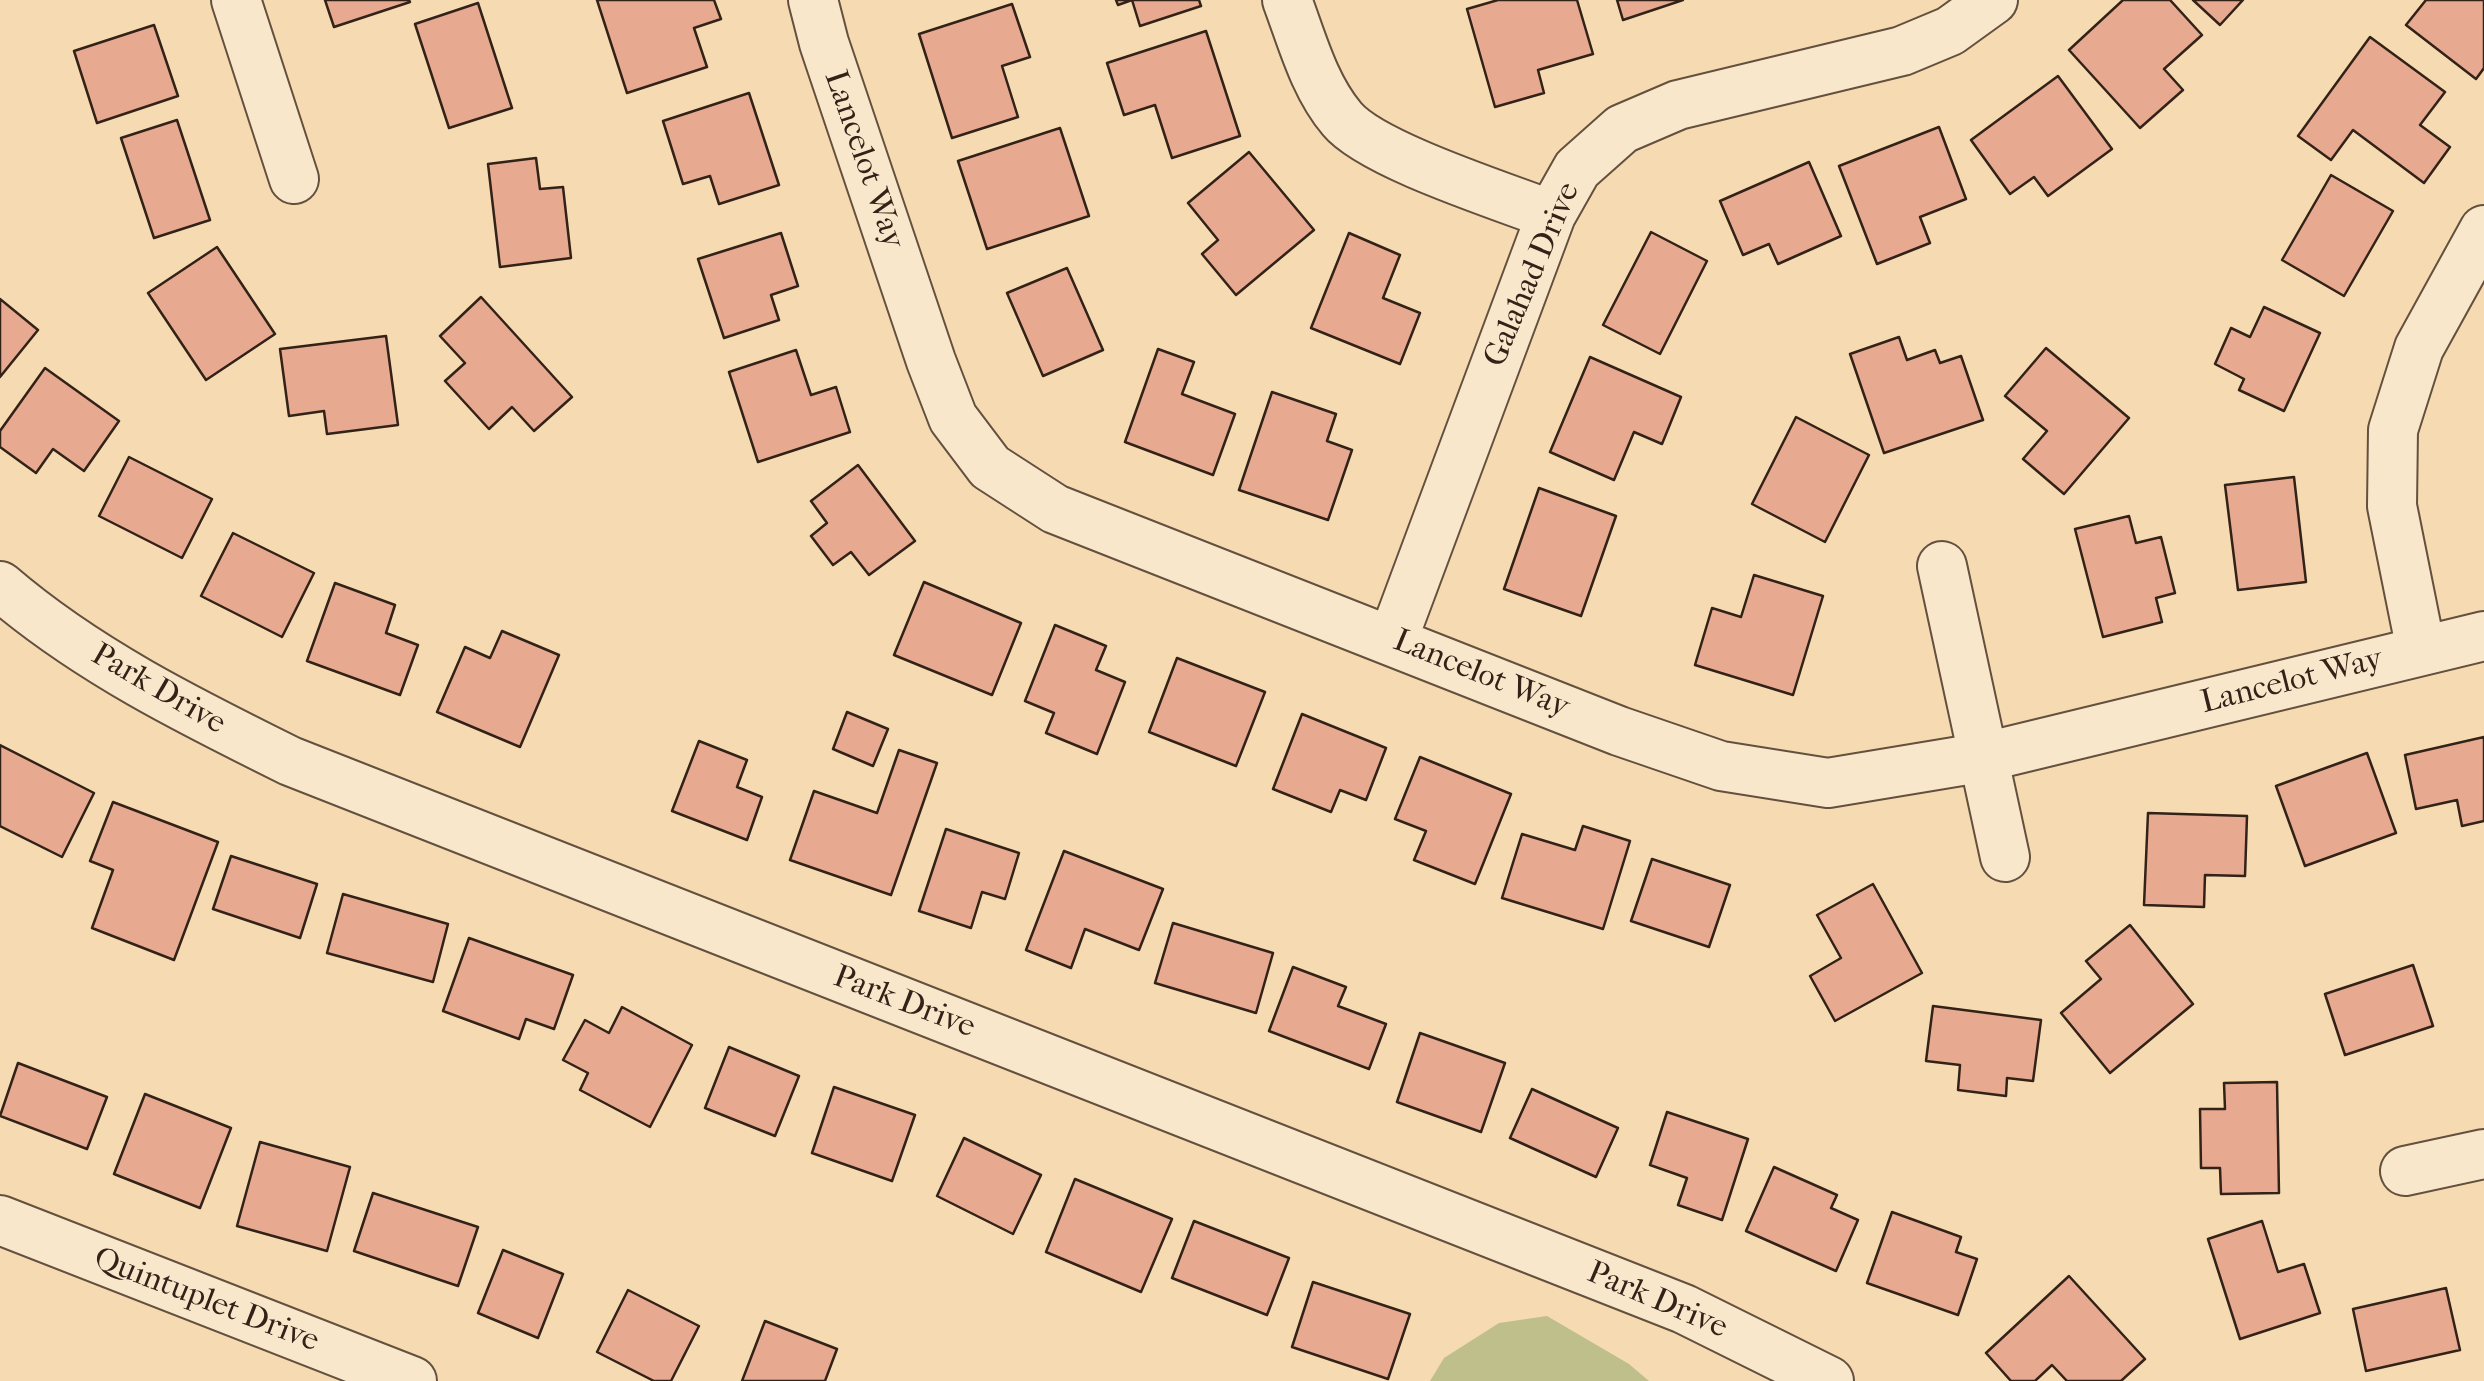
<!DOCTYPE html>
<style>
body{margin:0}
canvas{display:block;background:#f6dab1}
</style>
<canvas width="2484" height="1381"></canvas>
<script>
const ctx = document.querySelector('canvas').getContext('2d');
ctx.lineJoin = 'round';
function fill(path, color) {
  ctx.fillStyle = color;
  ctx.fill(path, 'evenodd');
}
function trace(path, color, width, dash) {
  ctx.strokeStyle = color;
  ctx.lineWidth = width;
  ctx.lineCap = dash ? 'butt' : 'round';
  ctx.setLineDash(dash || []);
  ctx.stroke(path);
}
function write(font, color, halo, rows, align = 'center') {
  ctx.font = font + ' "IM FELL French Canon",serif';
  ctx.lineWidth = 8;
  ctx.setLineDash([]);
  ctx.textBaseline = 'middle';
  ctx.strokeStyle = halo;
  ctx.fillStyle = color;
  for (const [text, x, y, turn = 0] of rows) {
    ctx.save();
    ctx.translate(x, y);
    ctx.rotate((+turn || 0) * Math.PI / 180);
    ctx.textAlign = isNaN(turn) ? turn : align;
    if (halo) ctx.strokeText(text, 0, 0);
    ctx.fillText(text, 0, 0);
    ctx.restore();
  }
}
fill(new Path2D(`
 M 1547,1316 L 1629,1364 L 1649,1381 L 1430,1381 L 1444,1358 L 1499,1323 Z`), '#bebf8a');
const building = new Path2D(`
 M 325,0 L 409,0 L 410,2 L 334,27 Z
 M 597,0 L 714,0 L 721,19 L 694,28 L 707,67 L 627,93 Z
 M 1116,0 L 1199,0 L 1201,6 L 1140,26 L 1132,0 L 1118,5 Z
 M 1498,0 L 1577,0 L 1593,54 L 1538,70 L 1544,93 L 1495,107 L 1467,9 Z
 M 1617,0 L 1683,0 L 1623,20 Z
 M 2123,0 L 2170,0 L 2202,35 L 2164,69 L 2183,90 L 2140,128 L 2069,50 Z
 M 2193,0 L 2243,0 L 2220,25 Z
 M 2426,0 L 2484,0 L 2484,68 L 2476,79 L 2406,25 Z
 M 478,3 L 512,108 L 449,128 L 415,24 Z
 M 1012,4 L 1030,57 L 1002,66 L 1018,117 L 952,138 L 919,34 Z
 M 154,25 L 178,96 L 97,123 L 74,51 Z
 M 1206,31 L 1240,136 L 1172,158 L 1155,105 L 1124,115 L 1107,63 Z
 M 2370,37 L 2445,92 L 2420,125 L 2450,147 L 2424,183 L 2353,130 L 2331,160 L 2298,136 Z
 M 2058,76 L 2112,149 L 2048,196 L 2034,177 L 2010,194 L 1971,140 Z
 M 749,93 L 779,185 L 719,204 L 710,176 L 683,184 L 663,121 Z
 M 177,120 L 210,220 L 154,238 L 121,138 Z
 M 1939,127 L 1966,199 L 1920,217 L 1930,243 L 1877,264 L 1839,166 Z
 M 1060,128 L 1089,216 L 987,249 L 958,161 Z
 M 1249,152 L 1314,230 L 1236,295 L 1202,254 L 1218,240 L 1188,203 Z
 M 536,158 L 540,189 L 563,187 L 571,258 L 500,267 L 488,164 Z
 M 1809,162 L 1841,236 L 1778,264 L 1769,244 L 1743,255 L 1720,201 Z
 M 2331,175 L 2393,211 L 2344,296 L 2282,260 Z
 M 1651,232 L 1707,261 L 1660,354 L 1603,325 Z
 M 781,233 L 798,286 L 771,295 L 779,320 L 724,338 L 698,259 Z
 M 1349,233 L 1400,255 L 1383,298 L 1420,313 L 1400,364 L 1311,328 Z
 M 217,247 L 275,334 L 206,380 L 148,293 Z
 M 1067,268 L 1103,350 L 1043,376 L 1007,293 Z
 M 481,297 L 572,397 L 534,431 L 512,407 L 489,429 L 445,381 L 465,363 L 440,336 Z
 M 0,299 L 38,330 L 0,377 Z
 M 2264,307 L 2320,333 L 2284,411 L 2239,390 L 2244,379 L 2215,364 L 2231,328 L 2250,337 Z
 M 386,336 L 398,425 L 327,434 L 324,411 L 289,416 L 280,349 Z
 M 1899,337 L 1907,360 L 1935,350 L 1940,363 L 1961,356 L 1983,420 L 1884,453 L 1850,354 Z
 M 2046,348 L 2129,418 L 2064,494 L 2023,459 L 2047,431 L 2005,396 Z
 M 1158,349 L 1194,362 L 1182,394 L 1235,414 L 1213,475 L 1125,442 Z
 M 796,350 L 811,395 L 836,387 L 850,432 L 758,462 L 729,372 Z
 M 1590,357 L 1681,397 L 1662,444 L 1634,432 L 1614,480 L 1550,452 Z
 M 45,368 L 119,421 L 84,471 L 53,449 L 36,473 L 0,447 L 0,431 Z
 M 1272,392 L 1336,414 L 1327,441 L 1352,450 L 1328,520 L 1239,490 Z
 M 1796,417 L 1869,455 L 1825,542 L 1752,504 Z
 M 129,457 L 212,499 L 182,558 L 99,516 Z
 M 858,465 L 915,541 L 869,575 L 851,552 L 833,565 L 811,536 L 827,523 L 811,501 Z
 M 2294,477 L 2306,582 L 2238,590 L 2225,485 Z
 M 1539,488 L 1616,516 L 1581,616 L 1504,589 Z
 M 2129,516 L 2136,543 L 2161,537 L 2175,593 L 2156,598 L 2162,622 L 2103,637 L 2075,529 Z
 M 233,533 L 314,573 L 282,637 L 201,596 Z
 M 1754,575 L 1823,596 L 1793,695 L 1695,665 L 1712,608 L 1741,617 Z
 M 924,582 L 1021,623 L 992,695 L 894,655 Z
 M 335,583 L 395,605 L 386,633 L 418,645 L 400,695 L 307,661 Z
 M 1055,625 L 1106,646 L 1096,670 L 1125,682 L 1097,754 L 1046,733 L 1054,713 L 1025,701 Z
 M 502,631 L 559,655 L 520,747 L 437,712 L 465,647 L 490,658 Z
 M 1177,658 L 1265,692 L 1236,766 L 1149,732 Z
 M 847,712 L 888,729 L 873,766 L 833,749 Z
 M 1302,714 L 1386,748 L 1366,800 L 1340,790 L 1331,812 L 1273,789 Z
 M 2484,737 L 2484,821 L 2462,826 L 2457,800 L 2416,809 L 2405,755 Z
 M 699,741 L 747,760 L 737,787 L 762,797 L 747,840 L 672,811 Z
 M 0,745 L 94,793 L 62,857 L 0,826 Z
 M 899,750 L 937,763 L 891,895 L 790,860 L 814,791 L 877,813 Z
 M 2367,753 L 2396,833 L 2305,866 L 2276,786 Z
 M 1420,757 L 1511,794 L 1475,884 L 1414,860 L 1426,831 L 1395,819 Z
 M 113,802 L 218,842 L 174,960 L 92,928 L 113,870 L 90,861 Z
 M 2148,813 L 2247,816 L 2245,876 L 2205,875 L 2204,907 L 2144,905 Z
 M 1583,826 L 1630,841 L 1603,929 L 1502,898 L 1522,834 L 1575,850 Z
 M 946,829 L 1019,853 L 1005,899 L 982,892 L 971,928 L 919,911 Z
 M 1064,851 L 1163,889 L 1139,950 L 1085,929 L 1071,968 L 1026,950 Z
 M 231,856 L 317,884 L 300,938 L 213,909 Z
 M 1652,859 L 1730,885 L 1709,947 L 1631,921 Z
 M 1873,884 L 1922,973 L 1835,1021 L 1810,976 L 1841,958 L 1817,915 Z
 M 343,894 L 448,924 L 433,982 L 327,953 Z
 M 1173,923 L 1273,953 L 1256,1013 L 1155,983 Z
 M 2130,925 L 2193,1004 L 2110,1073 L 2061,1013 L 2101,979 L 2086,961 Z
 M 469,938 L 573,975 L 554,1029 L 526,1019 L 519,1039 L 443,1011 Z
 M 2413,965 L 2433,1026 L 2345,1055 L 2325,994 Z
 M 1293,967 L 1346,987 L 1338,1006 L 1386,1024 L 1369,1069 L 1269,1031 Z
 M 1933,1006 L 2041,1020 L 2033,1081 L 2007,1078 L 2006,1096 L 1958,1090 L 1960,1065 L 1926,1061 Z
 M 622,1007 L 692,1045 L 650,1127 L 580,1090 L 588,1073 L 563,1060 L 585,1020 L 609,1033 Z
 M 1420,1033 L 1505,1063 L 1481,1132 L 1397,1102 Z
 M 729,1047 L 799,1076 L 775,1136 L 705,1108 Z
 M 18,1063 L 107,1097 L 87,1149 L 0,1116 Z
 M 2277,1082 L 2279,1193 L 2221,1194 L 2220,1168 L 2201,1168 L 2200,1109 L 2225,1109 L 2224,1083 Z
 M 834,1087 L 915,1115 L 892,1181 L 812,1153 Z
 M 1532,1089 L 1618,1128 L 1596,1177 L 1510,1138 Z
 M 145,1094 L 231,1128 L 200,1208 L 114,1174 Z
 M 1667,1112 L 1748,1139 L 1722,1220 L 1678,1205 L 1687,1178 L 1650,1165 Z
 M 964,1138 L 1041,1175 L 1013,1234 L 937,1196 Z
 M 260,1142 L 350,1167 L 327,1251 L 237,1226 Z
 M 1774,1167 L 1837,1195 L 1831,1208 L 1858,1220 L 1836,1271 L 1746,1231 Z
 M 1075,1179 L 1172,1219 L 1141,1292 L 1046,1252 Z
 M 373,1193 L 478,1227 L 458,1286 L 354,1251 Z
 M 1892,1212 L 1961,1237 L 1956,1252 L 1977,1259 L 1958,1315 L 1867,1283 Z
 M 1194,1221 L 1289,1258 L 1267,1315 L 1172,1278 Z
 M 2262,1221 L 2278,1272 L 2304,1264 L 2320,1313 L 2240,1339 L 2208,1239 Z
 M 503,1250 L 563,1274 L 538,1338 L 478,1313 Z
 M 2069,1276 L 2145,1359 L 2121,1381 L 2067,1381 L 2052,1365 L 2035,1381 L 2011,1381 L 1986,1353 Z
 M 1313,1282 L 1410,1314 L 1388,1379 L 1292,1347 Z
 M 2446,1288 L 2460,1350 L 2366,1371 L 2353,1309 Z
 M 628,1290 L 699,1326 L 671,1381 L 654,1381 L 597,1352 Z
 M 765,1321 L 837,1349 L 825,1381 L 742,1381 Z`);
fill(building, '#e8a991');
trace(building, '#322217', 2.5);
const minor = new Path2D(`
 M 236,0 L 294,179
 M 813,0 L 824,43 L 931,361 L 953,418 L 990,467 L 1055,509 L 1619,731 L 1721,766 L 1828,783 L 1985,757 L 2484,636
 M 1287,0 C 1302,40 1314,86 1342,119 C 1372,155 1502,196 1551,215
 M 1942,566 L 2005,857
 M 0,586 C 86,660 189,711 290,761 L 1684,1309 L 1829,1381
 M 1393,639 L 1551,215 L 1577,169 L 1622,129 L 1678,105 L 1902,51 L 1950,31 L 1993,0
 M 2421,650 L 2392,506 L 2393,430 L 2419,348 L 2484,230
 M 2405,1171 L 2484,1154
 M 0,1220 L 412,1381`);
trace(minor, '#63503e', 52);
trace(minor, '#f9e7cc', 48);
write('32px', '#322217', '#f9e7cc', [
 ["Lancelot Way",863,160,71],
 ["Galahad Drive",1533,275,-67],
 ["Lancelot Way",1481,675,22],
 ["Lancelot Way",2292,682,-14],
 ["Park Drive",158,690,30],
 ["Park Drive",904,1003,21],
 ["Quintuplet Drive",206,1301,21],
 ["Park Drive",1657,1301,23]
]);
</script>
